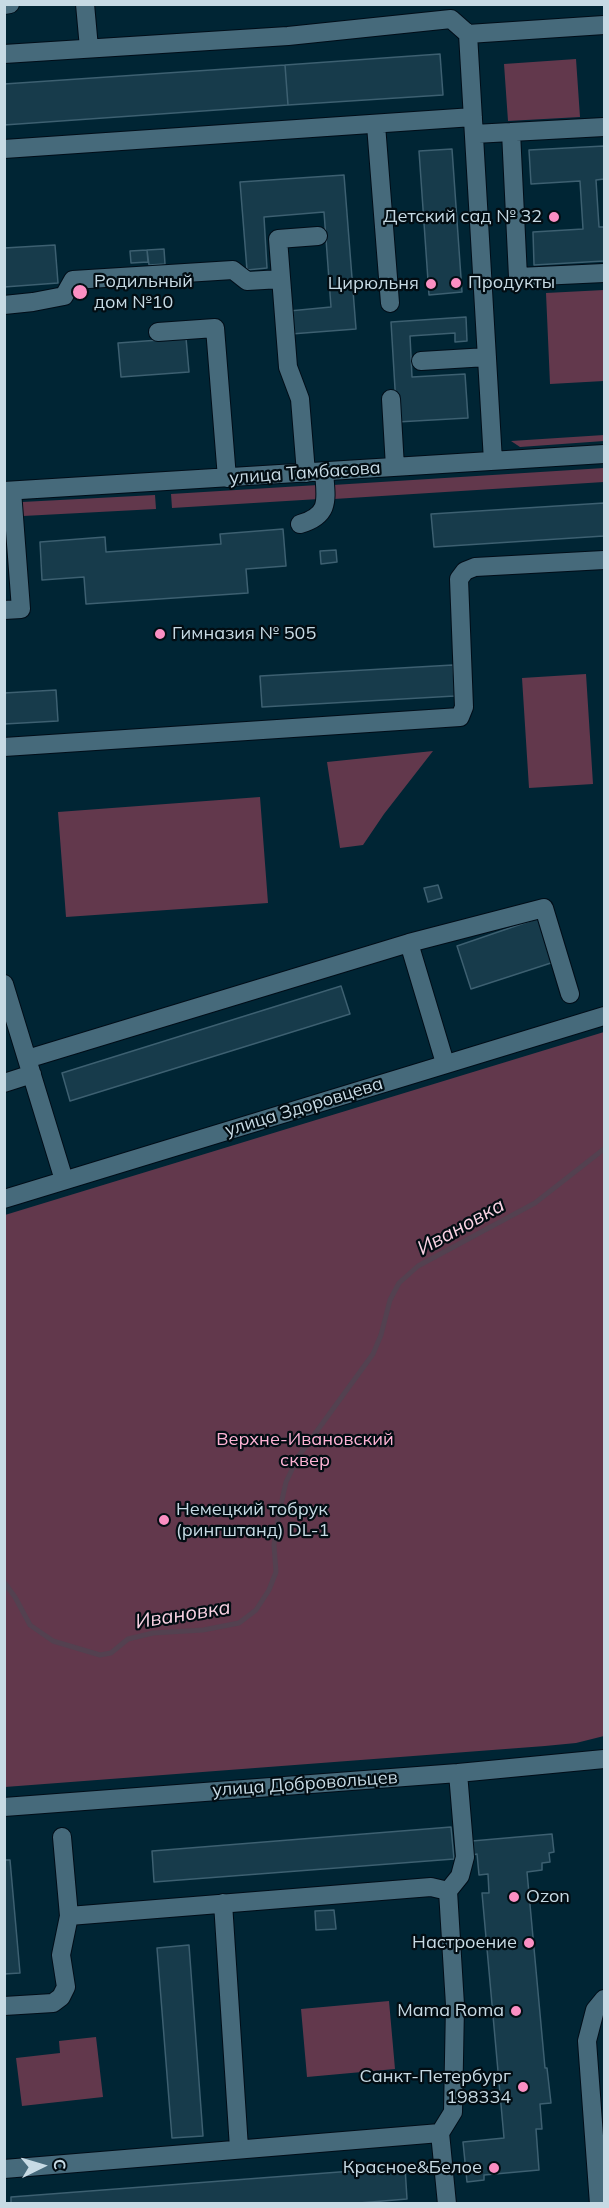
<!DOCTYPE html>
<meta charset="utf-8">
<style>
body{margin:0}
#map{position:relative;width:609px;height:2208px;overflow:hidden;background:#002534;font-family:Mulish,sans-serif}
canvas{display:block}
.frame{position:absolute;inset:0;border:6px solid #c7dae4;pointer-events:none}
.north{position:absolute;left:12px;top:2136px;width:60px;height:60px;-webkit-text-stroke:4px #020d13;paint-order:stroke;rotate:85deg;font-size:16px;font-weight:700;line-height:24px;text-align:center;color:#c7dae4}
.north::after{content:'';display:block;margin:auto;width:21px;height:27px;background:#c7dae4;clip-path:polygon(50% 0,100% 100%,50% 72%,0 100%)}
</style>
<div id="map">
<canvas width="609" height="2208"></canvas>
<div class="frame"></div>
<div class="north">С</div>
</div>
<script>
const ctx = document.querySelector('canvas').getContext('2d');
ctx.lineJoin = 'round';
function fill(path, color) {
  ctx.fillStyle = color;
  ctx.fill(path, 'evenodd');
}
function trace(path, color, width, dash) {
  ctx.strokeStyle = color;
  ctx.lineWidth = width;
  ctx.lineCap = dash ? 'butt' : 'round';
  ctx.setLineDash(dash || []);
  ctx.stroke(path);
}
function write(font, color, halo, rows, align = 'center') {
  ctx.font = font + ' Mulish,sans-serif';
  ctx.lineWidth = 4.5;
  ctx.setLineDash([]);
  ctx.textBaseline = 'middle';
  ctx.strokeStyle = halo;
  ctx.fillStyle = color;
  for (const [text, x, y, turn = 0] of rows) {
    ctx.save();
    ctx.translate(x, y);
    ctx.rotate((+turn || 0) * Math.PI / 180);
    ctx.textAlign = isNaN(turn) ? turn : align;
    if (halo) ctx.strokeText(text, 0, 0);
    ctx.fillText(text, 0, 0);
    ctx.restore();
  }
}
fill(new Path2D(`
 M 576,59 L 580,117 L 508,121 L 504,64 Z
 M 604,290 L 604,381 L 550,384 L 546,293 Z
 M 604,435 L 604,441 L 520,447 L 511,441 Z
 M 604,468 L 604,482 L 334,499 L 333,485 Z
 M 318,485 L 319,499 L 172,508 L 171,494 Z
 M 155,495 L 156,509 L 23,516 L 22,502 Z
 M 586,674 L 593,784 L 529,788 L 522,678 Z
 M 433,751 L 384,814 L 363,845 L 340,848 L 327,762 Z
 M 260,797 L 268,903 L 66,917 L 58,812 Z
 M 604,1032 L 604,1736 L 576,1743 L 545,1746 L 5,1787 L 5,1215 Z
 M 389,2001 L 395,2069 L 307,2077 L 301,2009 Z
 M 96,2037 L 103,2097 L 22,2106 L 16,2058 L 60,2053 L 59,2041 Z`), '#62384c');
trace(new Path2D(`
 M 4,1582 L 15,1597 L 30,1625 L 53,1641 L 100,1655 L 111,1653 L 128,1639 L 153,1633 L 203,1630 L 239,1623 L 256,1610 L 269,1590 L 276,1572 L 274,1545 L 278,1518 L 286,1482 L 298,1457 L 373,1354 L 381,1335 L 390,1300 L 399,1283 L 418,1266 L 535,1203 L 604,1149`), '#534150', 5);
const building = new Path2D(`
 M 440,54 L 443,95 L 288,105 L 285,65 Z
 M 285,65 L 288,105 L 4,125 L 4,84 Z
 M 604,146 L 604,179 L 596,180 L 599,227 L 604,227 L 604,261 L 534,265 L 533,232 L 583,229 L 580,181 L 531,184 L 529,150 Z
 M 452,149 L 462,292 L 429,295 L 419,151 Z
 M 344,175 L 356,329 L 291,334 L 289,311 L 331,307 L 324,212 L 264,217 L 267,268 L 247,270 L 240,182 Z
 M 55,245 L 58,283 L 4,287 L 4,248 Z
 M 164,249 L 165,264 L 149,265 L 147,250 Z
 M 147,250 L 148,262 L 131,263 L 130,251 Z
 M 466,317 L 467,341 L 455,342 L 455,333 L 410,336 L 412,377 L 465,374 L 468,418 L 397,422 L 391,322 Z
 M 186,338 L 189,372 L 121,377 L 118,343 Z
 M 604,503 L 604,536 L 434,547 L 431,514 Z
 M 283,529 L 286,566 L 246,569 L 248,593 L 86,604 L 84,577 L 42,580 L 40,542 L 105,537 L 106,552 L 221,544 L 220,534 Z
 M 336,550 L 337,562 L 321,564 L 320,551 Z
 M 453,665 L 455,696 L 262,707 L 260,676 Z
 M 56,690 L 58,721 L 4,724 L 4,693 Z
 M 438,885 L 442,898 L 428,902 L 424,888 Z
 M 539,918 L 554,962 L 471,989 L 457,946 Z
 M 341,986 L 350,1014 L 70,1101 L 62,1073 Z
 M 451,1827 L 454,1859 L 154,1882 L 152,1851 Z
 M 552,1834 L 554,1852 L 549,1853 L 550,1862 L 542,1863 L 542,1870 L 527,1872 L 545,2068 L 547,2068 L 551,2103 L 540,2104 L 542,2129 L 536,2129 L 539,2170 L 484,2175 L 484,2180 L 467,2182 L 463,2142 L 504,2138 L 482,1893 L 489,1893 L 488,1874 L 479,1875 L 477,1854 L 473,1855 L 472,1841 Z
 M 4,1860 L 10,1860 L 20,1973 L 4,1974 Z
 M 334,1910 L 336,1929 L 316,1930 L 315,1911 Z
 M 189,1945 L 203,2136 L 172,2138 L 157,1948 Z
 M 405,2167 L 407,2199 L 347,2204 L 11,2204 L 11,2197 Z`);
fill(building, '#173b4b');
trace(building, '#3d6071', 1.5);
const minor = new Path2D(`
 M 85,4 L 89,48
 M 4,5 L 10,4
 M 468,34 L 493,461
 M 4,54 L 288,36 L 451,19 L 468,34 L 604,25
 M 376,125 L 390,303
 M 511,132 L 518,277 L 604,273
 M 474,134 L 604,127
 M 4,149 L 473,117
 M 4,305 L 33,302 L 64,296 L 73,280 L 233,270 L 247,281 L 281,279
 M 158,332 L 215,328 L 227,478
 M 421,361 L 487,357
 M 391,399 L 395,467
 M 306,473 L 300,399 L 288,367 L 278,239 L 318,236
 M 4,491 L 604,454
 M 300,524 C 331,515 326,499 324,472
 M 4,610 L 21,609 L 12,491
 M 4,747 L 460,717 L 464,707 L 459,579 L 465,571 L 475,567 L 604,560
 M 409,943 L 544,908 L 570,994
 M 4,984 L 64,1180
 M 27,1059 L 409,943 L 445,1063
 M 4,1083 L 32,1074
 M 4,1199 L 604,1016
 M 4,1807 L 458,1773 L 604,1759
 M 448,1891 L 460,1876 L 465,1857 L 458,1773
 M 223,1903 L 239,2148
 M 69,1916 L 431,1887 L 448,1891 L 455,2005 L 453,2112 L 440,2133 L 447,2204
 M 4,2006 L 53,2003 L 61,1997 L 66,1987 L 61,1955 L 69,1916 L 62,1837
 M 4,2169 L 440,2133
 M 599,2204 L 587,2041 L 595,2010 L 604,1999`);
trace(minor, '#000d18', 20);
trace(minor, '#466a7b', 18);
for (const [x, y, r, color] of [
 [554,217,6,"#fb8fc3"],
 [456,283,6,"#fb8fc3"],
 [431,284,6,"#fb8fc3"],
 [80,292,8,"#fb8fc3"],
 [160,634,6,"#fb8fc3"],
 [164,1520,6,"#fb8fc3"],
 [514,1897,6,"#fb8fc3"],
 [529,1943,6,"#fb8fc3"],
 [516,2011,6,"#fb8fc3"],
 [523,2087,6,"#fb8fc3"],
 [494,2168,6,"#fb8fc3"]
]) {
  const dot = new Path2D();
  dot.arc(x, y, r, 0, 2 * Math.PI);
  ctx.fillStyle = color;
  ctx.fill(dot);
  trace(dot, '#020d13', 2);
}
write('18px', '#c7dae4', '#020d13', [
 ["Детский сад № 32",542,217],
 ["Родильный",94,282,"left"],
 ["дом №10",94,303,"left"],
 ["Продукты",468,283,"left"],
 ["Цирюльня",419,284],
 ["Гимназия № 505",172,634,"left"],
 ["Немецкий тобрук",176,1510,"left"],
 ["(рингштанд) DL-1",176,1531,"left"],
 ["Ozon",526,1897,"left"],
 ["Настроение",517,1943],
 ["Mama Roma",504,2011],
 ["Санкт-Петербург",511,2077],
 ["198334",511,2098],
 ["Красное&Белое",482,2168]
], 'right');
write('18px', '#c7dae4', '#020d13', [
 ["улица Тамбасова",305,473,-4],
 ["улица Здоровцева",304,1107,-17],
 ["улица Добровольцев",305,1784,-4]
]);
write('18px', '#feb3d5', '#020d13', [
 ["Верхне-Ивановский",305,1440],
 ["сквер",305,1461]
]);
write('italic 20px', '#fad3e4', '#020d13', [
 ["Ивановка",461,1227,-29],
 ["Ивановка",183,1615,-9]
]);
</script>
